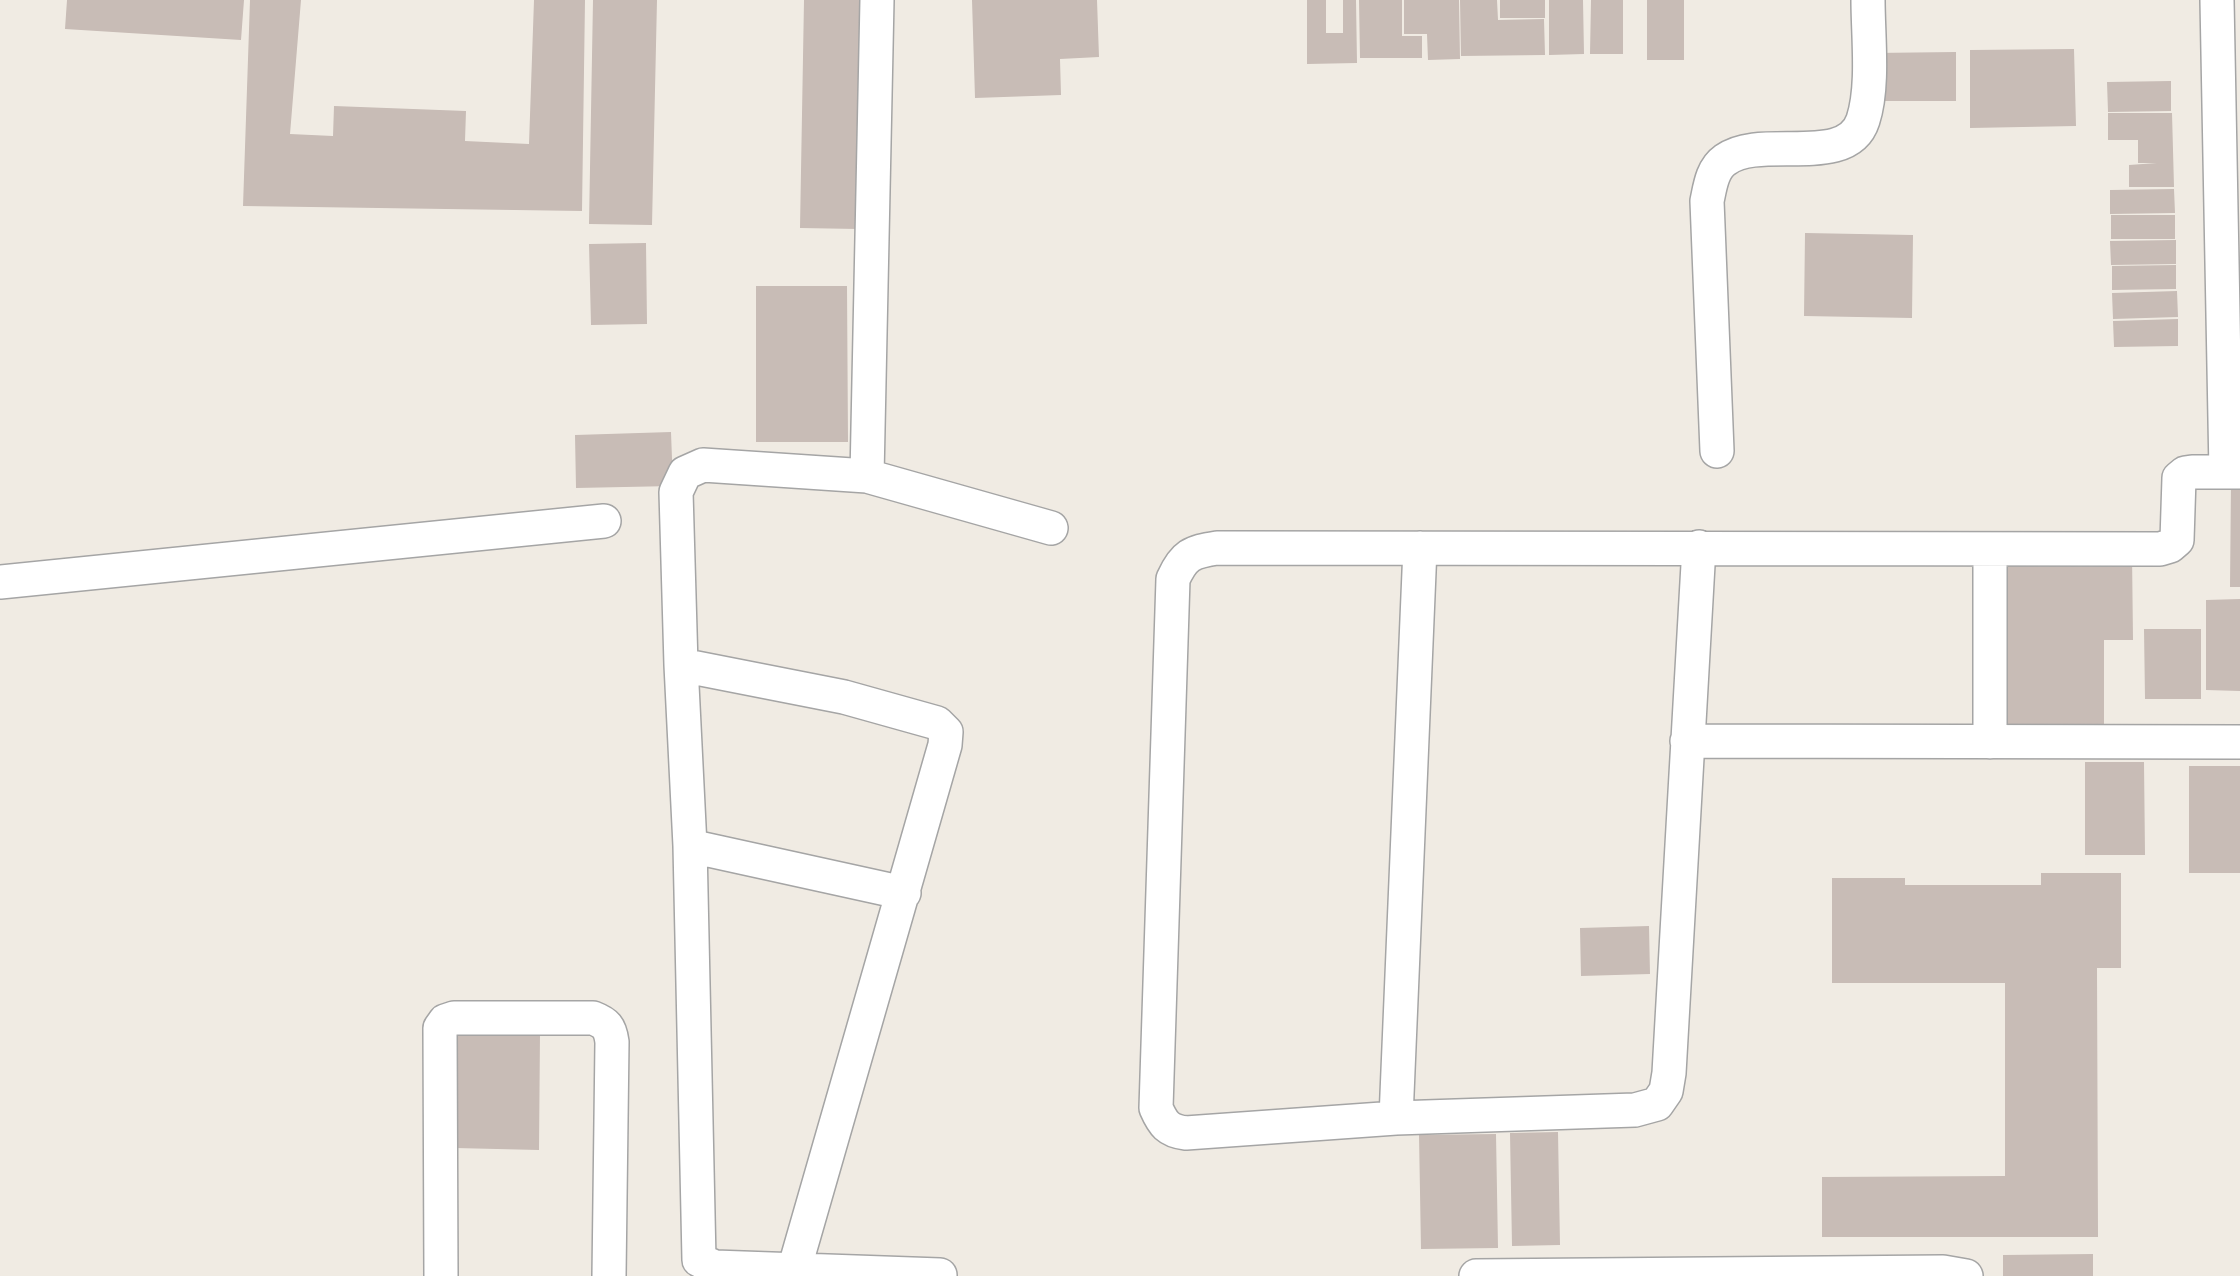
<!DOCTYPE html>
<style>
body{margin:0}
canvas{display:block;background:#f0ebe3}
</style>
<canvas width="2240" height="1276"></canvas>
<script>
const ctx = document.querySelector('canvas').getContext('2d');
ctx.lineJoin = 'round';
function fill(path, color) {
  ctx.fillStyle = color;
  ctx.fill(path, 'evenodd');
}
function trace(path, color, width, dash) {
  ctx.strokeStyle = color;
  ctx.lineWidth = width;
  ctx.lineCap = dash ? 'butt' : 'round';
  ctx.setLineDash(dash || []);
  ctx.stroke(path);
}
fill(new Path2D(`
 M 67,0 L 244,0 L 241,40 L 65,29 Z
 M 250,0 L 301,0 L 290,134 L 333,136 L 334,106 L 466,111 L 465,141 L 529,144 L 534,0 L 585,0 L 582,211 L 243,206 Z
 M 593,0 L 657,0 L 652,225 L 589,224 Z
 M 804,0 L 861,0 L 858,229 L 800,228 Z
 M 972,0 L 1097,0 L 1099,57 L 1060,59 L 1061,95 L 975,98 Z
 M 1307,0 L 1326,0 L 1326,33 L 1343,33 L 1343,0 L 1356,0 L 1357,63 L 1307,64 Z
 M 1359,0 L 1402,0 L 1402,36 L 1422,36 L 1422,58 L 1360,58 Z
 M 1404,0 L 1459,0 L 1460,59 L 1428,60 L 1427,34 L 1404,34 Z
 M 1460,0 L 1497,0 L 1498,20 L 1544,19 L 1545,55 L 1461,56 Z
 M 1500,0 L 1545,0 L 1545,18 L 1500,18 Z
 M 1549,0 L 1583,0 L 1584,54 L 1549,55 Z
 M 1591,0 L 1623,0 L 1623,54 L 1590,54 Z
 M 1647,0 L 1684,0 L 1684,60 L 1647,60 Z
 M 2074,49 L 2076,126 L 1970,128 L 1970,50 Z
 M 1956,52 L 1956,101 L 1873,101 L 1873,53 Z
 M 2171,81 L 2171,111 L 2108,112 L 2107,82 Z
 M 2108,113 L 2172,113 L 2174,187 L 2129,187 L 2129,165 L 2157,163 L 2138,163 L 2138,140 L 2108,140 Z
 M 2174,189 L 2175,213 L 2110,214 L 2110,190 Z
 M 2111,215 L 2175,215 L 2175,239 L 2111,239 Z
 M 1805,233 L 1913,235 L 1912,318 L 1804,316 Z
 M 2176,240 L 2176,264 L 2111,265 L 2110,241 Z
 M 646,243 L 647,324 L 591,325 L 589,244 Z
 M 2176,265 L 2176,289 L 2112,290 L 2112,266 Z
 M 756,286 L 847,286 L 848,442 L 756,442 Z
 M 2177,291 L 2178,317 L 2113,319 L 2112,293 Z
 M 2178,319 L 2178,346 L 2114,347 L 2113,321 Z
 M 671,432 L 673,486 L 576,488 L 575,435 Z
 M 2231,482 L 2240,482 L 2240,587 L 2230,587 Z
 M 2008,553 L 2132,553 L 2133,640 L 2104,640 L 2104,724 L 2008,724 Z
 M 2240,599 L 2240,691 L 2206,690 L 2206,600 Z
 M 2144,629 L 2201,629 L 2201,699 L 2145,699 Z
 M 2085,762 L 2144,762 L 2145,855 L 2085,855 Z
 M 2189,766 L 2240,766 L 2240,873 L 2189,873 Z
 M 2041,873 L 2121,873 L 2121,968 L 2097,968 L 2098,1237 L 1822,1237 L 1822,1177 L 2005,1176 L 2005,983 L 1832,983 L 1832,878 L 1905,878 L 1905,885 L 2041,885 Z
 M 1649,926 L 1650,974 L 1581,976 L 1580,928 Z
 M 540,1033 L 539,1150 L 455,1148 L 454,1036 Z
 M 1558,1132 L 1560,1245 L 1512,1246 L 1510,1133 Z
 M 1496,1134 L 1498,1248 L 1421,1249 L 1419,1135 Z
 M 2093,1254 L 2093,1276 L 2003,1276 L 2003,1255 Z`), '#c8bcb6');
const minor = new Path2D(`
 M 2217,0 L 2226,472
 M 1717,451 L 1707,201 C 1710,187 1712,169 1725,160 C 1761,133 1847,170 1863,120 C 1874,86 1868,36 1868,0
 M 867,476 L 877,0
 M 1699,547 L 1669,1073 L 1666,1091 L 1657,1104 L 1635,1110 L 1396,1118 L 1186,1133 C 1168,1131 1163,1124 1156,1108 L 1173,579 C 1184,555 1191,552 1217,548 L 2160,549 L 2170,546 L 2177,540 L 2179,478 L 2185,473 L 2192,472 L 2240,472
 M 1990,549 L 1990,742
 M 0,582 L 604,521
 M 681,665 L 844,697 L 937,723 L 946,732 L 945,745 L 794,1270
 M 1687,741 L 2240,742
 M 690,846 L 904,893
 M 1396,1118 L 1420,548
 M 940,1275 L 715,1267 L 699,1260 L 690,846 L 681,665 L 676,492 L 685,473 L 703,465 L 867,476 L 1051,528
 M 441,1276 L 440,1028 L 445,1021 L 454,1018 L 593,1018 C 606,1023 610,1027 612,1042 L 609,1276
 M 1476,1276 L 1943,1272 L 1966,1276`);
trace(minor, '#a5a5a5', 36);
trace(minor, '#fff', 33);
</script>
